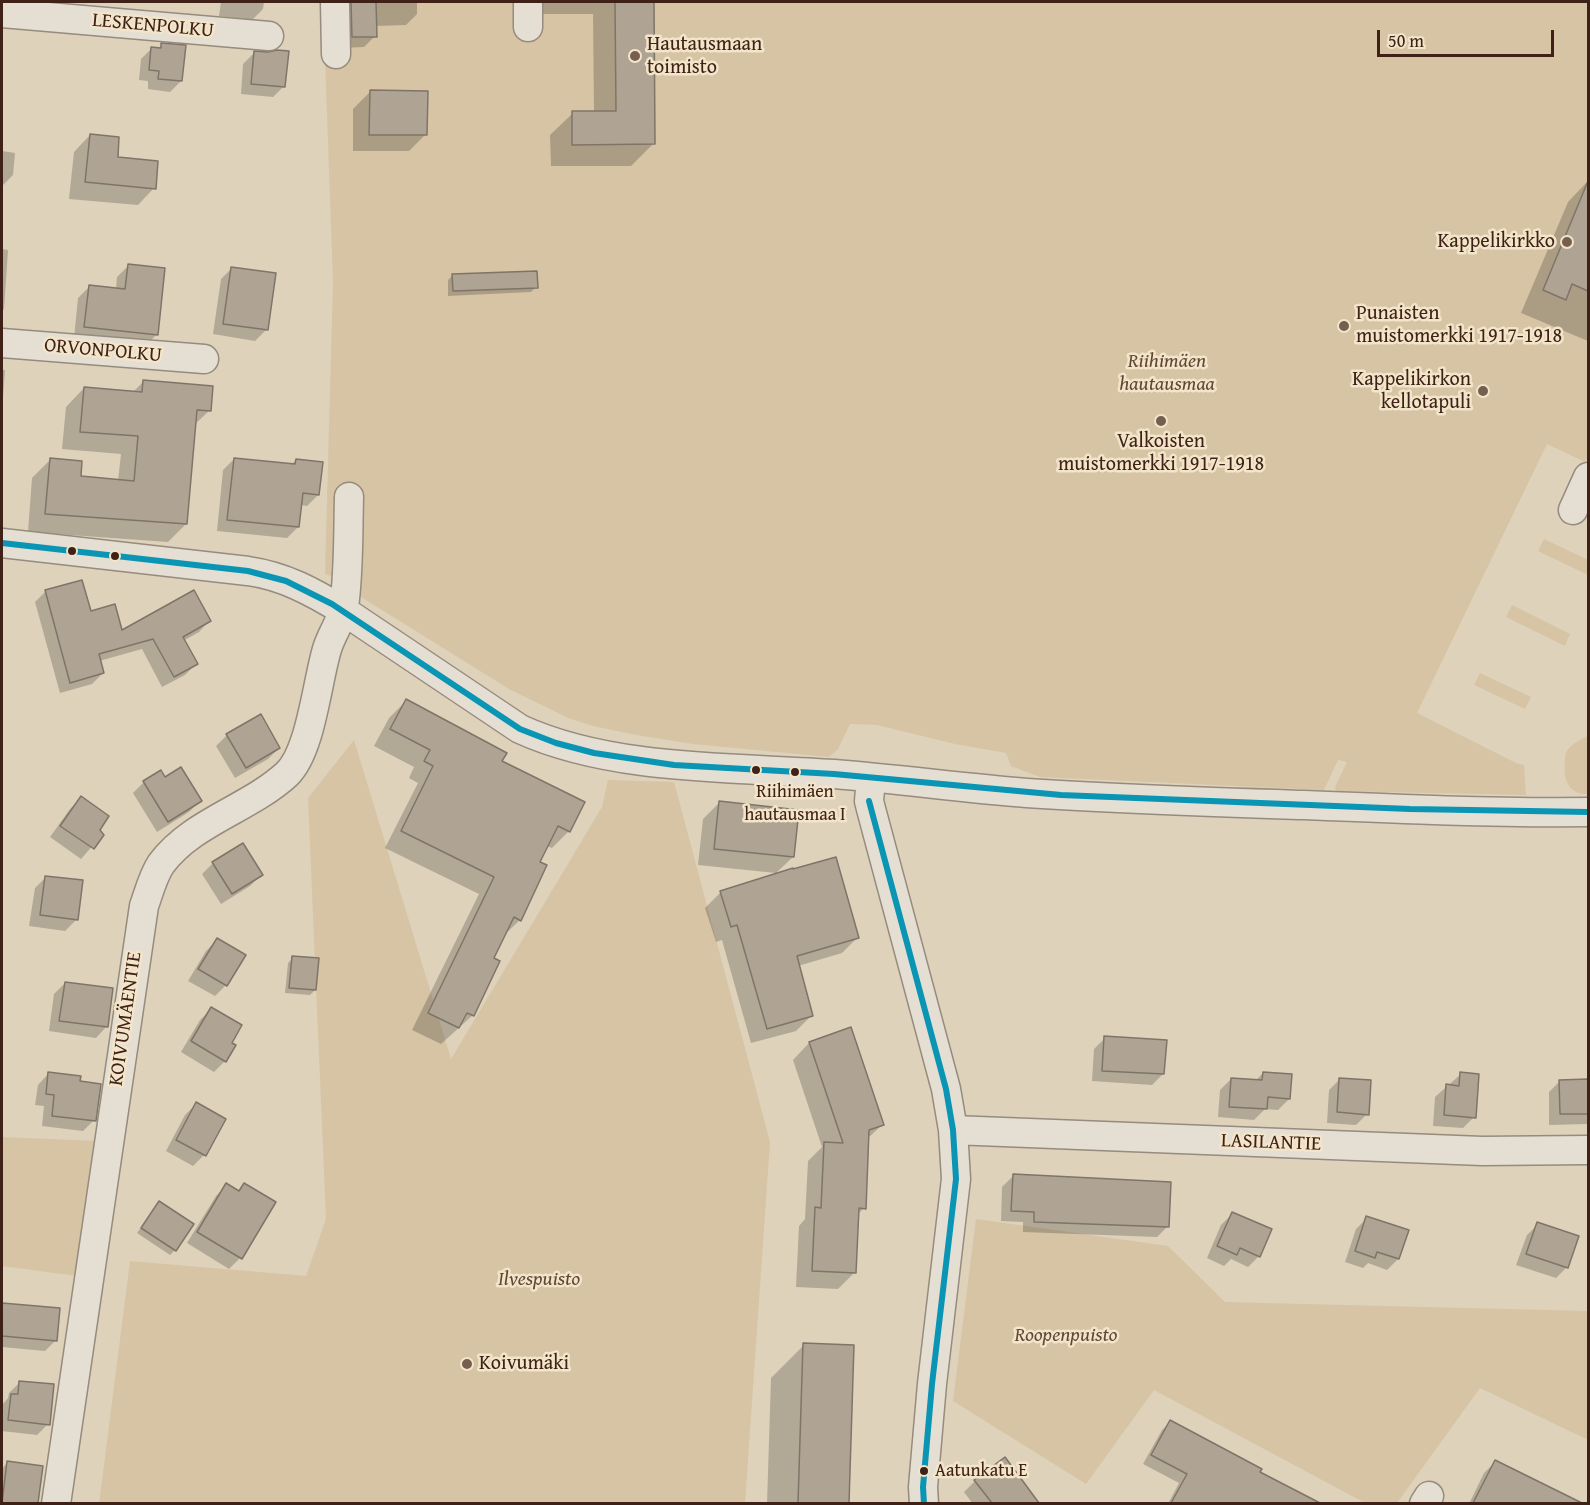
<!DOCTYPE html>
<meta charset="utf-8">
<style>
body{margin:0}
#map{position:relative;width:1590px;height:1505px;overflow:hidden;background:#ded2bb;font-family:"Gentium Book Plus",serif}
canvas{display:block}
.frame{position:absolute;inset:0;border:3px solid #3f2117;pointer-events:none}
.scale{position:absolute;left:1377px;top:30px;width:177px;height:27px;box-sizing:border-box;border:3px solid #3f2117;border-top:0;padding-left:8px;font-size:18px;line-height:21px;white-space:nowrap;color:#3f2117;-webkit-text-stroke:4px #f3e5c9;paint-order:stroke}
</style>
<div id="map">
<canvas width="1590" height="1505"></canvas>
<div class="frame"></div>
<div class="scale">50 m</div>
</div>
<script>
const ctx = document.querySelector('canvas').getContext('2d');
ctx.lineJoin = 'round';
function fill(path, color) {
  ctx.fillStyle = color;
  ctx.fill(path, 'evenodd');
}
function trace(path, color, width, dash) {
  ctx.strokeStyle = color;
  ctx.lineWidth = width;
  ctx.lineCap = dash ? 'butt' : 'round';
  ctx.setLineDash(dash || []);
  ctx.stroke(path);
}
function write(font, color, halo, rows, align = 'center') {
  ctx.font = font + ' "Gentium Book Plus",serif';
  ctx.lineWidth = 5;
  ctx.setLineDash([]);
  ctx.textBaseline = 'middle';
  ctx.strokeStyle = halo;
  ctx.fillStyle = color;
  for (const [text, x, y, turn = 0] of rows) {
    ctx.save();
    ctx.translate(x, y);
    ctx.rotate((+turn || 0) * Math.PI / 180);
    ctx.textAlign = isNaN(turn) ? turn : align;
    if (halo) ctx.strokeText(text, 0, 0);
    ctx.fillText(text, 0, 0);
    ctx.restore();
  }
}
fill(new Path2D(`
 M 323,2 L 1588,2 L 1588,456 L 1585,462 L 1547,444 L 1417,713 L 1516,763 L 1524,765 L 1526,795 L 1336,791 L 1335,787 L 1347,762 L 1338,760 L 1324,790 L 1040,777 L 1011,766 L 1006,753 L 955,744 L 877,725 L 850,724 L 838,749 L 829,757 L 693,744 L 636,735 L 593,726 L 568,718 L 509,689 L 353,592 L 356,584 L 325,574 L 333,282 Z
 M 1544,539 L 1588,560 L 1588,575 L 1538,551 Z
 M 1512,605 L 1570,634 L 1565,646 L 1506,617 Z
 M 1480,673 L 1531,697 L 1525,709 L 1474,685 Z
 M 1588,736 L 1588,794 C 1569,795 1563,780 1565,762 C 1565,759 1565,755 1566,753 C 1569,745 1581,739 1588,736 Z
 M 354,740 L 451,1059 L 602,807 L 608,780 L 674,782 L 770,1142 L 745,1503 L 99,1504 L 130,1261 L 306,1276 L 326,1219 L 308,798 Z
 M 2,1137 L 97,1141 L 77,1276 L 2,1266 Z
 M 976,1219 L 1168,1246 L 1225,1302 L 1588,1311 L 1588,1440 L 1480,1388 L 1397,1503 L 1365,1503 L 1154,1390 L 1086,1484 L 953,1401 Z`), '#d6c4a5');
fill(new Path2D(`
 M 221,2 L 264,2 L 263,9 L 252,20 L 219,16 Z
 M 340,2 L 417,2 L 417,14 L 406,25 L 375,26 L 375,36 L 364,47 L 342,48 Z
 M 535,2 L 652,2 L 654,143 L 631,166 L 551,166 L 550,135 L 573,113 L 594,112 L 593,14 L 535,14 Z
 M 162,45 L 181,81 L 170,92 L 148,89 L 148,81 L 139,80 L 141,59 L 152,48 L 158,49 Z
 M 254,53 L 284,86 L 273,97 L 241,94 L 243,64 Z
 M 370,92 L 426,134 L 409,151 L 353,151 L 353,109 Z
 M 90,135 L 154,188 L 138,205 L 69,199 L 74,152 Z
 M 2,151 L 15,153 L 13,175 L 2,186 Z
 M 1588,181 L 1588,341 L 1521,313 L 1568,202 Z
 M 2,249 L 8,250 L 4,309 L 2,311 Z
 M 128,266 L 157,334 L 146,345 L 74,338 L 78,298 L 89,287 L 116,289 L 117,277 Z
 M 232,268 L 266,330 L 255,341 L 213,334 L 221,279 Z
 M 453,275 L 536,287 L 531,292 L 448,296 L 448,280 Z
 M 2,370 L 5,370 L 2,411 Z
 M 144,381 L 209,411 L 194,425 L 186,524 L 168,542 L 28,532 L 32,478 L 51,459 L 79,478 L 118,481 L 121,454 L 62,449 L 66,407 L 84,388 L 132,393 Z
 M 234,459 L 291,465 L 296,460 L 318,495 L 307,506 L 300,505 L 298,527 L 287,538 L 217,531 L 223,470 Z
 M 46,591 L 90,613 L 121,632 L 209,621 L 199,632 L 183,641 L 196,664 L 185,675 L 162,687 L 142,649 L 99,661 L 103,673 L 92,684 L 60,693 L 35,602 Z
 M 406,701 L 500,762 L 583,803 L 568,832 L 552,848 L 547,846 L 538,863 L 520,920 L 502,937 L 492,958 L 473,1015 L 441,1044 L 412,1030 L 479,894 L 385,848 L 418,783 L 409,778 L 414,767 L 374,746 L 389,718 Z
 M 227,735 L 279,748 L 268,759 L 235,778 L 216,746 Z
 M 165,779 L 200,801 L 189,812 L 157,832 L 133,793 L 144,782 Z
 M 81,798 L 102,835 L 81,859 L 50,837 L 70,809 Z
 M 720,802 L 793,857 L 776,873 L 698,865 L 703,819 Z
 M 213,863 L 261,875 L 250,886 L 221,904 L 202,874 Z
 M 46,877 L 76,920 L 65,931 L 29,926 L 35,888 Z
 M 721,892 L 858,937 L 842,953 L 798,966 L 812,1015 L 796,1031 L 751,1043 L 722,940 L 716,942 L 705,908 Z
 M 217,940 L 244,955 L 226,985 L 215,996 L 188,981 L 206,951 Z
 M 293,958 L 315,990 L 310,995 L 285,993 L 288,963 Z
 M 65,983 L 107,1026 L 96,1038 L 49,1031 L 54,994 Z
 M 211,1009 L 230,1043 L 225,1061 L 214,1072 L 181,1052 L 200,1020 Z
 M 1105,1038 L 1163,1074 L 1152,1085 L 1092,1081 L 1094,1049 Z
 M 809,1043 L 882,1125 L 867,1139 L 864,1208 L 857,1215 L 855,1272 L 838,1289 L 796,1287 L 799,1226 L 805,1219 L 808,1161 L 822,1147 L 793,1060 Z
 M 49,1073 L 94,1120 L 83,1131 L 42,1126 L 44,1106 L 35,1105 L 38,1085 Z
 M 1263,1073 L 1289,1099 L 1278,1110 L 1265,1109 L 1254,1120 L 1218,1117 L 1220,1090 L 1231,1079 L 1255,1081 Z
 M 1461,1074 L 1474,1117 L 1463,1128 L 1433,1126 L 1435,1097 Z
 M 1340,1079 L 1367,1114 L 1356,1125 L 1327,1123 L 1329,1090 Z
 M 1560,1081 L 1588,1081 L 1588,1124 L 1549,1125 L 1549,1092 Z
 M 196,1104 L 204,1155 L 193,1166 L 166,1151 L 185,1115 Z
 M 1013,1176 L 1168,1226 L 1157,1237 L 1023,1232 L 1023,1222 L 1001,1221 L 1002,1187 Z
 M 244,1184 L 274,1203 L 240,1258 L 229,1269 L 187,1243 L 216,1196 L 227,1185 L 237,1192 Z
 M 159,1203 L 175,1250 L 170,1255 L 137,1233 Z
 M 1232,1214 L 1259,1256 L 1248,1267 L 1231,1259 L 1224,1266 L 1207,1258 L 1221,1225 Z
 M 1367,1218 L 1407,1231 L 1398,1259 L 1387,1270 L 1368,1263 L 1363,1268 L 1345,1262 L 1356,1229 Z
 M 1538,1224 L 1567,1267 L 1556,1278 L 1516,1265 L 1527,1235 Z
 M 2,1304 L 59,1310 L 56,1340 L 45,1351 L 2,1347 Z
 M 804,1345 L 853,1346 L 848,1504 L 767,1504 L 771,1378 Z
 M 20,1382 L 48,1424 L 37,1435 L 2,1431 L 2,1405 L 8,1398 L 9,1393 Z
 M 1170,1422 L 1258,1473 L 1316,1504 L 1215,1504 L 1211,1501 L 1209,1504 L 1168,1504 L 1179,1483 L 1143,1464 L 1162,1430 Z
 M 1004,1459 L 1037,1504 L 973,1504 L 964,1492 L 975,1481 Z
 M 1495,1462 L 1578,1504 L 1469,1504 L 1484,1473 Z
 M 7,1463 L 41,1468 L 36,1504 L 2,1504 L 2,1469 Z`), '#0003');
const building = new Path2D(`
 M 351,2 L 376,2 L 377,37 L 352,37 Z
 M 615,2 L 654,2 L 655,144 L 572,145 L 572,111 L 616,111 Z
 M 161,43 L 186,45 L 182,81 L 158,79 L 159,71 L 149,70 L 151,47 L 161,48 Z
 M 277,50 L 289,51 L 285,87 L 251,84 L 254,51 L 268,52 Z
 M 370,90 L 428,91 L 427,135 L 369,135 Z
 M 90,134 L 119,137 L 118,157 L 158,161 L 156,189 L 85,182 Z
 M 1588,181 L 1588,291 L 1572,284 L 1566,300 L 1543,290 Z
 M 128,264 L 165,268 L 158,335 L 84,327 L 89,285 L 125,289 Z
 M 231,267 L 276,273 L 268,330 L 223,324 Z
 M 537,271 L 538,288 L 453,291 L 452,274 Z
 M 143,380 L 213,386 L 211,411 L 197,410 L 187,524 L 45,514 L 50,458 L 82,461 L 81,476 L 134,481 L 138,436 L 80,432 L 84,387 L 142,392 Z
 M 234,458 L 295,464 L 296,459 L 323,462 L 319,495 L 303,493 L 299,527 L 227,520 Z
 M 82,580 L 91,611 L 115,604 L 122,630 L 194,590 L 211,621 L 183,637 L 198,664 L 174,677 L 153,639 L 99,654 L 104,673 L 70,683 L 45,590 Z
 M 406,699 L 507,753 L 502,761 L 585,802 L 570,832 L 558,826 L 540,862 L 547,865 L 521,921 L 514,917 L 494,958 L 500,961 L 474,1016 L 467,1013 L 459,1028 L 428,1013 L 494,877 L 401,831 L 433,766 L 424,761 L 430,750 L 390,729 Z
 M 261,714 L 280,748 L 246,768 L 226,734 Z
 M 181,767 L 202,801 L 168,822 L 143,781 L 161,770 L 165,777 Z
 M 81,796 L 109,816 L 100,830 L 104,835 L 94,849 L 60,826 Z
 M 719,801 L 799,810 L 794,857 L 714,849 Z
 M 243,843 L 263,875 L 232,894 L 212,862 Z
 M 836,857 L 859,938 L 797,956 L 813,1016 L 767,1029 L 737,925 L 731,927 L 720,891 L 793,868 L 793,869 Z
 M 45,876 L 83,880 L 78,920 L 40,915 Z
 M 217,938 L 246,955 L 227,986 L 198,969 Z
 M 292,956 L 319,958 L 316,990 L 289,988 Z
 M 65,982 L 113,988 L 108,1027 L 59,1021 Z
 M 211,1007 L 242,1025 L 232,1043 L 236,1045 L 226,1062 L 191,1041 Z
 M 851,1027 L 884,1125 L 869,1130 L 866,1209 L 859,1208 L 856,1273 L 812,1271 L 815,1207 L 821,1208 L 824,1142 L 843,1143 L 809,1042 Z
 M 1104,1036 L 1167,1040 L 1164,1074 L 1102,1071 Z
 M 48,1072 L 81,1076 L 80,1081 L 101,1084 L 96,1121 L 52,1116 L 54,1095 L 46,1094 Z
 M 1263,1072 L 1292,1074 L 1290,1099 L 1268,1097 L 1267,1109 L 1229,1107 L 1231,1078 L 1262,1080 Z
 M 1460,1072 L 1479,1074 L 1476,1118 L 1444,1115 L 1446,1084 L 1459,1086 Z
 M 1339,1078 L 1371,1080 L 1369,1115 L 1337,1112 Z
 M 1588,1079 L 1588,1114 L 1560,1114 L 1559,1080 Z
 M 196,1102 L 226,1119 L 206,1156 L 176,1140 Z
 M 1013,1174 L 1171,1182 L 1169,1227 L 1034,1222 L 1034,1212 L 1011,1211 Z
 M 226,1183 L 239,1191 L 244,1183 L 276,1202 L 242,1259 L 197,1232 Z
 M 159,1201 L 194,1224 L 176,1251 L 141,1228 Z
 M 1232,1212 L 1272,1229 L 1260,1257 L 1240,1248 L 1237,1255 L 1217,1246 Z
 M 1366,1216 L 1409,1230 L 1399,1259 L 1377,1252 L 1375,1258 L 1355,1251 Z
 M 1537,1222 L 1579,1236 L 1568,1268 L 1526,1254 Z
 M 2,1303 L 60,1308 L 57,1341 L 2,1336 Z
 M 803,1343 L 854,1345 L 849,1503 L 798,1503 Z
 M 19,1381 L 54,1384 L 50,1425 L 8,1420 L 11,1394 L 18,1394 Z
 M 1170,1420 L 1262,1469 L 1260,1472 L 1320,1503 L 1171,1503 L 1187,1474 L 1151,1455 Z
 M 1005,1457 L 1039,1503 L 992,1503 L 974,1480 Z
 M 1495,1460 L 1582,1503 L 1473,1503 Z
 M 7,1461 L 43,1466 L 38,1503 L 2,1503 Z`);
fill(building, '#afa494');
trace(building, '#7f7468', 1.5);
const minor = new Path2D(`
 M 335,2 L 336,54
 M 2,13 L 269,36
 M 528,27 L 528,2
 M 2,343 L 204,359
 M 1573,510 L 1588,477
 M 2,543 L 248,571 C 284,576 313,592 344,611 L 520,729 C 612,771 733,767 834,774 C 898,779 963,788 1027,793 C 1119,799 1211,802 1302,805 C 1398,809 1493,813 1588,812
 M 871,778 L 869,801 L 871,809 L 946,1089 L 953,1130 L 956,1179 L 932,1384 L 923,1487 L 924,1504
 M 953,1130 L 1482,1151 L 1588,1150
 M 56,1504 L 144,906 C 149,892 153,876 161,864 C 192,822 249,809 287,774 C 311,751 317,682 327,649 C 331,635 342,620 344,607 C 349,571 348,534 349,497
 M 1424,1504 L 1429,1496`);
trace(minor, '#968b7d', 31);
trace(minor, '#e4ded3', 28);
trace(new Path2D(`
 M 2,543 L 248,571 L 286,581 L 332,604 L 520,729 L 556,743 L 594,753 L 674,765 L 834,774 L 1061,795 L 1410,809 L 1588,812
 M 869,801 L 946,1089 L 953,1130 L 956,1179 L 932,1384 L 923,1487 L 924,1504`), '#0995b3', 6);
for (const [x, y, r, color] of [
 [635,56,6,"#775f50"],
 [1567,242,6,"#775f50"],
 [1344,326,6,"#775f50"],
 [1483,391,6,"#775f50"],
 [1161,421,6,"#775f50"],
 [72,551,5,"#3f2117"],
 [115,556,5,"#3f2117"],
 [756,770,5,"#3f2117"],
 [795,772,5,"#3f2117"],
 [467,1364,6,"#775f50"],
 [924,1471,5,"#3f2117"]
]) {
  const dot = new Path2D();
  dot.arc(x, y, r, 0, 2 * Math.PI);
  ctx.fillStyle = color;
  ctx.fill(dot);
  trace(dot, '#f3e5c9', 2);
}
write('18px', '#3f2117', '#f3e5c9', [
 ["Riihimäen",795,792],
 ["hautausmaa I",795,815],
 ["Aatunkatu E",935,1471,"left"]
]);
write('20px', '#3f2117', '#f3e5c9', [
 ["LESKENPOLKU",153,26,5],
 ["ORVONPOLKU",103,351,5],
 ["KOIVUMÄENTIE",126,1019,-82],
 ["LASILANTIE",1271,1143,2]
]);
write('20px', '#3f2117', '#f3e5c9', [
 ["Hautausmaan",647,45],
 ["toimisto",647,68],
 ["Kappelikirkko",1555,242,"right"],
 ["Punaisten",1356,314],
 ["muistomerkki 1917-1918",1356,337],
 ["Kappelikirkon",1471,380,"right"],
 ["kellotapuli",1471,403,"right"],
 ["Valkoisten",1161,442,"center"],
 ["muistomerkki 1917-1918",1161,465,"center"],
 ["Koivumäki",479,1364]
], 'left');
write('italic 20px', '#634736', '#f3e5c9', [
 ["Riihimäen",1167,362],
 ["hautausmaa",1167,385],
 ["Ilvespuisto",539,1280],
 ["Roopenpuisto",1066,1336]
]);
</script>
